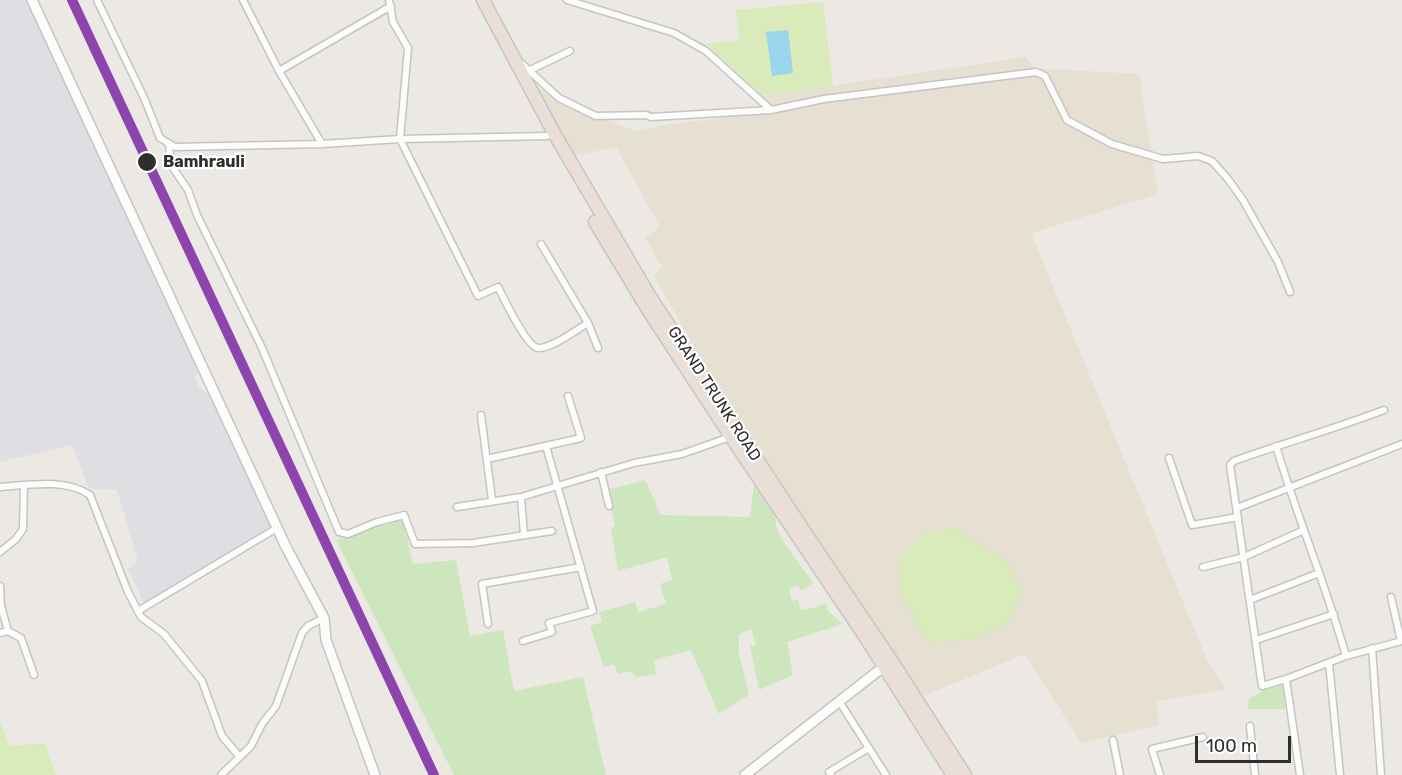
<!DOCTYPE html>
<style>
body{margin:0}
#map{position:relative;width:1402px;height:775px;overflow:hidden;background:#ece8e4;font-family:Rubik,sans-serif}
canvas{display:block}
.scale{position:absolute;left:1195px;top:736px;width:96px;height:27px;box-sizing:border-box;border:3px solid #2e2e2e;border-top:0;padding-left:8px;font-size:18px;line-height:21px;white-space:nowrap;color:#2e2e2e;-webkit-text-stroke:4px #fff;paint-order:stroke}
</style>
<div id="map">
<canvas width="1402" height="775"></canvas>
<div class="scale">100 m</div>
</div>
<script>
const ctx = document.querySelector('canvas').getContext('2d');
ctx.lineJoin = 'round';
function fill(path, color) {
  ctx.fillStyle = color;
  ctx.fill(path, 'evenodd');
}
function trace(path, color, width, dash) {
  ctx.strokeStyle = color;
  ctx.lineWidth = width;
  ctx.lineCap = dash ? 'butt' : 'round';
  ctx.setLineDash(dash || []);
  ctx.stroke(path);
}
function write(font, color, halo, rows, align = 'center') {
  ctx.font = font + ' Rubik,sans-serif';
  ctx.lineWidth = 4.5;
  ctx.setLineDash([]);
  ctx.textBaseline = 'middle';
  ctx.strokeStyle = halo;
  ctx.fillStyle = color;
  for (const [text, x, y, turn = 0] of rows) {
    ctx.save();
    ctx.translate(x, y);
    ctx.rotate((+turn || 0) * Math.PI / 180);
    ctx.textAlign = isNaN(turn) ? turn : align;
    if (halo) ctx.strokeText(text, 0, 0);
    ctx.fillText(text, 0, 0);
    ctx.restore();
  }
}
fill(new Path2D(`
 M 1026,57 L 1034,68 L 1139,74 L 1158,194 L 1031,233 L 1207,660 L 1226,689 L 1157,701 L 1159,725 L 1081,743 L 1025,654 L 921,697 L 733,415 L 654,276 L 662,267 L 645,238 L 660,227 L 616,147 L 574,156 L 530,83 L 573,110 L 638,131 L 664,125 L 765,113 L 763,96 Z`), '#e6e0d3');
fill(new Path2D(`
 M 0,0 L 29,0 L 199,372 L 194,377 L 199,387 L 211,397 L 273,528 L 146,607 L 128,569 L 138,561 L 117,490 L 89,488 L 72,445 L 0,462 Z`), '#dfdee2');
fill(new Path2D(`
 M 645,480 L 661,515 L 750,517 L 754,485 L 774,513 L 777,530 L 783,541 L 813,583 L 801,591 L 798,585 L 789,589 L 792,601 L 798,600 L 801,611 L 826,604 L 828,611 L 843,624 L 787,642 L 793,675 L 759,690 L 750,646 L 756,645 L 751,629 L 739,634 L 739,654 L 749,695 L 719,714 L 691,650 L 654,660 L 656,674 L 636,677 L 631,671 L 618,674 L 614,664 L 604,667 L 590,626 L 602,622 L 599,612 L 635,602 L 638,612 L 666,604 L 660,584 L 672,580 L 667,557 L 618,571 L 611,528 L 615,526 L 607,490 Z
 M 402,516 L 413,564 L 456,560 L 470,636 L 503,630 L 514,691 L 583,677 L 606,775 L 454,775 L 336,540 Z
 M 1283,679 L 1285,709 L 1248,709 L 1249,699 Z`), '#cee6be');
fill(new Path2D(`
 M 823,2 L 833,86 L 763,96 L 706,44 L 739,40 L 736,10 Z
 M 951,527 L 1004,559 L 1022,590 L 1008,622 L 975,639 L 929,642 L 902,600 L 898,560 L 922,536 Z
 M 0,720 L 9,746 L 45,743 L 56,775 L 0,775 Z`), '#d9eabb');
fill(new Path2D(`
 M 788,30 L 793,73 L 772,76 L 766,32 Z`), '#99d6ec');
const street = new Path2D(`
 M 97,0 L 145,100 L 160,138 L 175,147 L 322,144 L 400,139 L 547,136
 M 243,0 L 279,71 L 322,144
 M 389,0 L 393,22 L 408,48 L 400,139 L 478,296 L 498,287 C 504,299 527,347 538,348 C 551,349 576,330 588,323
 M 567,0 L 674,33 L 706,51 L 771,110
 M 522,64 L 559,98 L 596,116 L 646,115 L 651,117 L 771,110 L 824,99 L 1036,72 L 1045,76 L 1067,120 L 1112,144 L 1163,159 L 1198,156 L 1212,161 L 1228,179 L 1243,200 L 1278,262 L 1290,292
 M 279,71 L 391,6
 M 528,71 L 570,51
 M 169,144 L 171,165 L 188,190 L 197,215 L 262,348 L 339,532 L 348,534 L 377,522 L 404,515 L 415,544 L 473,543 L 552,531
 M 541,244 L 588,323 L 598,348
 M 481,415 L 492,500
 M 1276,446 C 1297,517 1326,585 1346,656
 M 1169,458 L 1192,525 L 1238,517
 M 487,459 L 581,438 L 568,396
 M 601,472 L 609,506
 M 0,487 C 29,485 65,478 90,495 L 128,592 L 141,617 L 164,634 L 202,681 L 222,736 L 239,756
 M 521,497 L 524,535
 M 457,507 L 521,497 L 634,463 L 682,454 L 730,437
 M 1237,508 L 1402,444
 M 0,552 L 16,539 L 23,529 L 24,485
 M 1203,567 L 1244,557 L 1304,530
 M 0,586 L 1,606 L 8,631
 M 1391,597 L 1401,641
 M 1250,600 L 1319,573
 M 138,611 L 277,528
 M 488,624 L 482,584 L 581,567
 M 0,633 L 8,631 L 21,638 L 34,675
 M 1256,640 L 1334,614
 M 523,641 L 552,632 L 549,623 L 593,611 L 546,446
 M 1372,648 L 1381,775
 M 1329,663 L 1340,775
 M 1286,679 L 1262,686 L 1230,465 L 1234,461 C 1284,443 1334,429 1384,410
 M 839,701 L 886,775
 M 1250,726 L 1255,775
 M 1113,740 L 1120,775
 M 221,775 L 251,746 L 262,724 L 276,706 L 302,633 L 308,626 L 324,618
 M 831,775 L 829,772 L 869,748
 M 1160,775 L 1152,749 L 1203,737
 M 1300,775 L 1286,679 L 1346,656 L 1402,641`);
const secondary = new Path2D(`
 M 32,0 L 286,547 L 324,618 L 326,640 L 375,775
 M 745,775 L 887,664`);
const highway = new Path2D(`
 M 483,0 L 555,135 L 649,295 L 806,534 L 891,660 L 965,775
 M 595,222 L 650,313 L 737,446 L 864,635 L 953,775`);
trace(street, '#c5c4c5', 9);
trace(secondary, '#c5c4c5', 12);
trace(highway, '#c6c5c4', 15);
trace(street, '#fcfcfb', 6);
trace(secondary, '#fcfcfb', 9);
trace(highway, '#eadfd6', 12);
trace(new Path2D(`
 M 72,0 L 434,775`), '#8e44ad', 10);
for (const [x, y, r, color] of [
 [147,162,10,"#2e2e2e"]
]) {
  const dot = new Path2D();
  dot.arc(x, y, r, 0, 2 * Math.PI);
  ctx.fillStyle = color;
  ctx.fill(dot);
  trace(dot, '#fff', 2);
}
write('bold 16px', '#2e2e2e', '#fff', [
 ["Bamhrauli",163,162]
], 'left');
write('16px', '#2e2e2e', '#fff', [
 ["GRAND TRUNK ROAD",714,394,57]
]);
</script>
